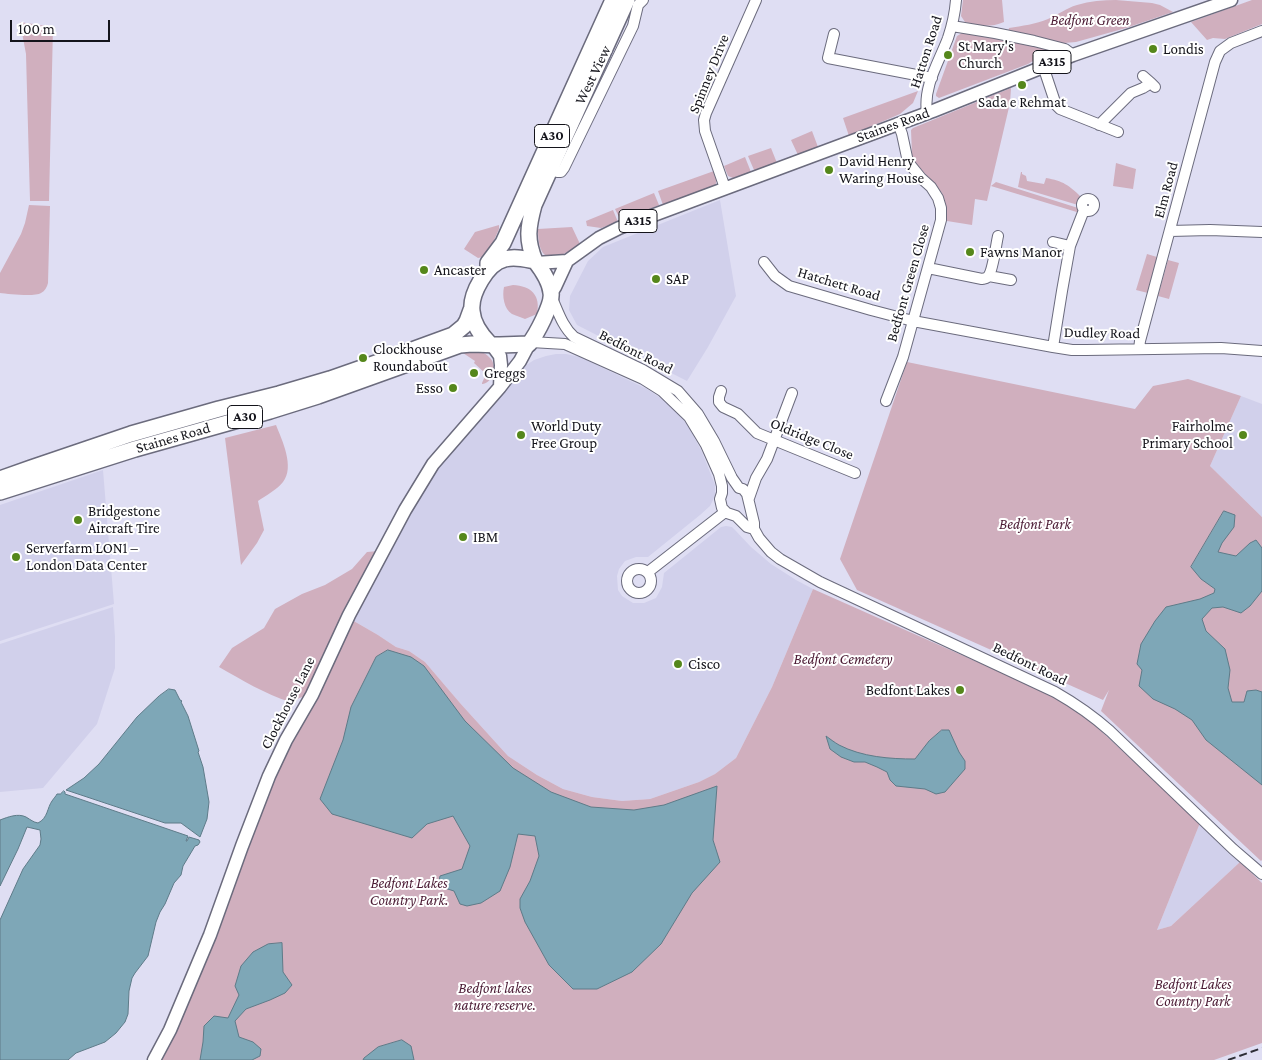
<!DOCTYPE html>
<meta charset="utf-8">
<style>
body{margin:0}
#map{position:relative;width:1262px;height:1060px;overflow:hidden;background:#dfdef3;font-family:"Crimson Pro",serif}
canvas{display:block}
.scale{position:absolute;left:10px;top:20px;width:100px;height:22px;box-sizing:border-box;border:2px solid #14141b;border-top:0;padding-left:6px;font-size:15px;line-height:18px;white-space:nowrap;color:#14141b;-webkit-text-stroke:4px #fff;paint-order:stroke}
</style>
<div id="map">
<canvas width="1262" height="1060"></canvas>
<div class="scale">100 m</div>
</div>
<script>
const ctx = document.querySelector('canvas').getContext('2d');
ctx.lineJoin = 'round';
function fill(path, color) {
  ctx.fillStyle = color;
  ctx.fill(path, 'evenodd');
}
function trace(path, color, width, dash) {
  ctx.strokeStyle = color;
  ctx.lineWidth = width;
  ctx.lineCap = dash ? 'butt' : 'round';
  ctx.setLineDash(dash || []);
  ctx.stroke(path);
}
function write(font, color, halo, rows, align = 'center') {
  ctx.font = font + ' "Crimson Pro",serif';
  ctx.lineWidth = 4;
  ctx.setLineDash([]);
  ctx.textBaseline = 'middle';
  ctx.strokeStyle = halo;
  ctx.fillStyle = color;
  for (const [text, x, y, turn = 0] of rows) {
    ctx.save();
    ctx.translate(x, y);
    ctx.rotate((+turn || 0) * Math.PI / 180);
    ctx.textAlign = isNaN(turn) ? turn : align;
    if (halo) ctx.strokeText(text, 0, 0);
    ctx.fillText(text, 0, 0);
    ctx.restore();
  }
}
fill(new Path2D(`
 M 720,200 L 736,296 L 708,347 L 687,381 L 577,325 L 569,310 L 570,296 L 588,261 L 603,247 Z
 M 556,354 L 566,354 L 580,357 L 647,389 L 662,399 L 676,411 L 689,427 L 702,452 L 715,485 L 715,495 L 713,500 L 710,506 L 700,515 L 648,557 L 636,557 L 625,561 L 619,569 L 617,576 L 618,590 L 622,596 L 633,603 L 644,603 L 656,598 L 662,587 L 664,573 L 721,527 L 726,526 L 732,527 L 735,530 L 751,547 L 771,564 L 796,580 L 813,589 L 772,687 L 736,758 L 715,774 L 699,782 L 650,799 L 622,801 L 592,797 L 563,789 L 537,775 L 508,756 L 460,703 L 425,662 L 409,651 L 396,647 L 378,635 L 352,620 L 418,480 L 522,368 L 534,360 L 546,356 Z
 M 1241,396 L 1262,404 L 1262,517 L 1210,466 Z
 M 103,470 L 114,604 L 0,641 L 0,505 Z
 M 113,607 L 115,637 L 115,668 L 97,724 L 43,788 L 0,792 L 0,644 Z
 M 1200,823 L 1229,854 L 1240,862 L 1171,926 L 1157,930 Z`), '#d1d0eb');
fill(new Path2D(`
 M 963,0 L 1002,0 L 1004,22 C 989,28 980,26 965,22 L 961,16 Z
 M 1116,0 L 1152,3 L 1160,5 L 1173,12 L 1126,28 L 1076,42 L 1052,44 L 1008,32 L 1009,28 C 1022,26 1036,24 1048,19 C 1058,15 1066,8 1077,5 C 1090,1 1103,0 1116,0 Z
 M 1252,0 L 1262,0 L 1262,24 L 1225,39 L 1213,38 L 1207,40 L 1191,22 Z
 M 20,22 L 53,27 L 49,201 L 30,201 L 26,54 Z
 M 962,33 L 979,36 L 980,34 L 1026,44 L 1056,52 L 1038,58 L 1028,64 L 939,98 L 936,96 L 936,94 L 957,36 Z
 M 1011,88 L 1010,103 L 987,201 L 975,199 L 972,225 L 947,221 L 946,207 L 942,193 L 914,161 L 912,155 L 911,130 L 913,128 Z
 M 918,91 L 913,103 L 900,114 L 849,136 L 843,118 Z
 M 812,131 L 818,147 L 798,155 L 791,140 Z
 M 771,148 L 777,163 L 754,170 L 748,156 Z
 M 745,157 L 751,172 L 733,178 L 728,176 L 724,166 Z
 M 1116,163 L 1136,169 L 1133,189 L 1113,186 Z
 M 714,171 L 717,180 L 715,186 L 663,205 L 658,191 Z
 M 1021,172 L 1022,172 L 1022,174 L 1026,176 L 1027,181 L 1044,184 L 1046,178 C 1063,181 1069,185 1081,197 L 1078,205 L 1018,187 Z
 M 996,182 L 1078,208 L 1080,213 L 991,186 Z
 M 654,193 L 659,205 L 621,221 L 615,209 Z
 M 29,205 L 50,206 L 48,283 C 47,287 45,291 41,293 C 35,297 8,294 0,293 L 0,273 L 21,234 L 25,223 Z
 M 613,210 L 618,222 L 601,228 L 587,226 L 586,221 Z
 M 499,225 L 499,229 L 487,256 L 478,258 L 464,249 L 475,232 Z
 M 572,227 L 580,244 C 556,261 538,267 538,229 Z
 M 1147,254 L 1157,257 L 1148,293 L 1136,290 Z
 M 1168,260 L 1179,263 L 1169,299 L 1158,296 Z
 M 513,285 C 531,286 541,295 537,314 L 525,319 C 521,317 516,316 512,314 C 504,309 502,296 504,287 Z
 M 471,350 C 478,351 485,352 490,358 C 498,366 493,383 482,384 L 482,383 L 486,374 L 474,363 L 475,361 L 463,353 Z
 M 907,362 L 1135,409 L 1153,386 L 1188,379 L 1241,396 L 1210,466 L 1262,517 L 1262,860 L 1261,861 L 1101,711 L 1109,690 L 1103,700 L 857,590 L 840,559 Z
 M 276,425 C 282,440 295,467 283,482 C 278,489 265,496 258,501 L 264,530 L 257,543 L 241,565 L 225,438 Z
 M 379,551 L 307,695 L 290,702 C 265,694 242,680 219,667 L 232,648 L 264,628 L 275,609 L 302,594 L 325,585 L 352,569 L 367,552 Z
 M 813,589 L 1072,704 L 1200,823 L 1157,930 L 1171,926 L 1240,862 L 1262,883 L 1262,1043 L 1214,1060 L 160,1060 L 275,777 L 316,696 L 352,620 L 378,635 L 396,647 L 409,651 L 425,662 L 460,703 L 508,756 L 537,775 L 563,789 L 592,797 L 622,801 L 650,799 L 699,782 L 715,774 L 736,758 L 772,687 Z`), '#d0afbe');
const water = new Path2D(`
 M 1224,511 L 1235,515 L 1234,527 L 1222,543 L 1218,552 L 1236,556 L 1250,543 L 1256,540 L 1262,548 L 1262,591 L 1250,606 L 1241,613 L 1223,607 L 1212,608 L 1202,619 L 1206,631 L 1225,649 L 1230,670 L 1228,688 L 1232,702 L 1244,702 L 1247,691 L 1256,690 L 1262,692 L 1262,785 L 1206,740 L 1192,720 L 1175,709 L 1153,699 L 1139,686 L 1142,670 L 1137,664 L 1141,644 L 1155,621 L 1166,607 L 1200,599 L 1214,593 L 1215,589 L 1201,579 L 1191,567 Z
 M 388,650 L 411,657 L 424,666 L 465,721 L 513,768 L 551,792 L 591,807 L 634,810 L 664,805 L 717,786 L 713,840 L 720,862 L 692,893 L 661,944 L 632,972 L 597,989 L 573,989 L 549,965 L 525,922 L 520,908 L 520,899 L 530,881 L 539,856 L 535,836 L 518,834 L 510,867 L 500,891 L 481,903 L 467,906 L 460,904 L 454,891 L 438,886 L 440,876 L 462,869 L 470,846 L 453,816 L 427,824 L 412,838 L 332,814 L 320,799 L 343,740 L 351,707 L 376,657 Z
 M 169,689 L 175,690 L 180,700 L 182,701 L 181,702 L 188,716 L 199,751 L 198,752 L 203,767 L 209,802 L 207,819 L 200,837 L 181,823 L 165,823 L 66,790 L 84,778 L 99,764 L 137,717 L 159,696 Z
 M 942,730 L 949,730 L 959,752 L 965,761 L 965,769 L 945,792 L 936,794 L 925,789 L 896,786 L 890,780 L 887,772 L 877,767 L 865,762 L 854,762 L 841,757 L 830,749 L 826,736 C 830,739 834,742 839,745 C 862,757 890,759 915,759 L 929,741 Z
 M 64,791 L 65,792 L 65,794 L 188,836 L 186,841 L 187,841 L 189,837 L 199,840 L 200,842 L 198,845 L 195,846 L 183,866 L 181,875 L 174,883 L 165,904 L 160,912 L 156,922 L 148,956 L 135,973 L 132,978 L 129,991 L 128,1014 L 125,1022 L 116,1033 L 105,1042 L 76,1053 L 68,1060 L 0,1060 L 0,920 L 23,869 L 40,845 L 41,839 L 40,830 L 27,827 L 18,849 L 0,886 L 0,820 C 8,817 18,813 26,817 C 31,820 33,822 38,823 C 48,818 47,808 52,801 C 54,798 56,796 57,794 L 60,794 Z
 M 282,943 L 283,972 L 292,985 L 285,993 L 270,1000 L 246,1009 L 235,1021 L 239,1037 L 253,1042 L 261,1049 L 260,1056 L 252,1060 L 200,1060 L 203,1042 L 204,1026 L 214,1016 L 228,1018 L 239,995 L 235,986 L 241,966 L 253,952 L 268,944 Z
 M 402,1040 L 411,1046 L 414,1060 L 363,1060 L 364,1058 L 378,1047 Z`);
fill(water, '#7ea7b7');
trace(water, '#5e7b88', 1);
const minor = new Path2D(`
 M 952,26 L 995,33 L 1034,41 L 1065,49 L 1073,55
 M 834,34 L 828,58 L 932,78
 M 1043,66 L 1056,105 L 1060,109 L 1118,132
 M 1143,76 L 1151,83
 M 927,113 C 923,86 939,62 948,38 C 952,26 955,13 956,0
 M 1099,125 L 1131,93 L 1143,88 L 1151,83 L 1155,87
 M 550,169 L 557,172 L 561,172 L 564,168 L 633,26 L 638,5 L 643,0
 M 725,188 L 705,131 L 704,120 L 706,113 L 756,0
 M1082 205a6 6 0 1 1 12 0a6 6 0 1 1-12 0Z
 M 1170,231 L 1210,230 L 1262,232
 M 1053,242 L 1070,246
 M 764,262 L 775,276 L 789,286 L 871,310 L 913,321 L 1053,347 L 1072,350 L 1086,350 L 1221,348 L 1262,351
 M 928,268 L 982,279 C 985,278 987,279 989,275 C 993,269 996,245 998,236
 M 989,276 L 1011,280
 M 551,296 C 558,311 562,326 574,337 L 643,370 L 678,391 L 698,414 L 714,441 L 732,478 L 739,488 L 743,489 L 747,494 L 754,523 L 754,529 L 759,538 L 771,552 L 780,559 L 820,582 L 1055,692 C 1076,704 1092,715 1110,731 L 1233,849 L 1262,874
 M 531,342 L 565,344 L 643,379 L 662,391 L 689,417 L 706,445 L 719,474 L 722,486 L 722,493 L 720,499 L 722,508 L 727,513 L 736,516 L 747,527 L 754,529
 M 1053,347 L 1062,291 L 1070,246 L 1084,210
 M 1139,349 L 1140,341 L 1215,62 L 1220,51 L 1231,43 L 1262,31
 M 721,391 L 719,397 L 719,402 L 723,407 L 738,414 L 757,433 L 855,473
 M 886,401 L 903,357 L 941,220 L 941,208 L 938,198 L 931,187 L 921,178 L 908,162 L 902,134 L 898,123
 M 749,498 L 756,478 L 767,459 L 792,393
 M627 581a12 12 0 1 1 24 0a12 12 0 1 1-24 0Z
 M 648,572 L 725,512`);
const major = new Path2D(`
 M 536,263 L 567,261 L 599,238 L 619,228 L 933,111 L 1073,55 L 1231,0
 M 551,293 L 555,287 L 567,261
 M 492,345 L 500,356 L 501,365 L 500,387
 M 154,1060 L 170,1030 L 210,935 L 242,846 L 269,776 L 286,740 L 312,695 L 349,615 L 405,510 L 433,464 L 500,387 L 520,361 L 529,344`);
const highway = new Path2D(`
 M 535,261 C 526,240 528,227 534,205 L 627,0
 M 488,267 L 488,263 L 503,243 L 613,0
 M 0,479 L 31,468 L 131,434 L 219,409 L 279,394 L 330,379 L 390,358 L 453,335 L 464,326 L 467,321 L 471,310
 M 0,492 L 135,449 L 270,411 L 318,396 L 460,345 L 472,344 L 500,345 L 529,344 C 536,335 553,304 551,293 C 550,282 542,270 535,261 C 525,259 515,256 505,259 C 487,263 470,294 472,311 C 473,325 481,335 490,344`);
trace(minor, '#6b6b7d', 12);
trace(major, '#6b6b7d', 15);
trace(highway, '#6b6b7d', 18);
trace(minor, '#fff', 10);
trace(major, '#fff', 12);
trace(highway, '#fff', 15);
trace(new Path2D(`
 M 1228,1060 L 1262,1048`), '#2d2d36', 2, [8, 4]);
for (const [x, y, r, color] of [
 [1153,49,5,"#55871b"],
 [948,55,5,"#55871b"],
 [1022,85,5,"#55871b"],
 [829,170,5,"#55871b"],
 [970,252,5,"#55871b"],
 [424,270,5,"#55871b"],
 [656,279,5,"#55871b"],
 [363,358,5,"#55871b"],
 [474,373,5,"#55871b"],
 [453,388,5,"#55871b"],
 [521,435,5,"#55871b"],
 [1243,435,5,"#55871b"],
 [78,520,5,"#55871b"],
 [463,537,5,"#55871b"],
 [16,557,5,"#55871b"],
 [678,664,5,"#55871b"],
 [960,690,5,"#55871b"]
]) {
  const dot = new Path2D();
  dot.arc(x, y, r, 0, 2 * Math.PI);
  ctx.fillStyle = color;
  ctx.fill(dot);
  trace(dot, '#fff', 2);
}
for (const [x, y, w] of [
 [1052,62,38],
 [552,136,35],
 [638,221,38],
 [245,417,35]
]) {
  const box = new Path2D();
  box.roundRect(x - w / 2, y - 11.5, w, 23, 4);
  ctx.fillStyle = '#fff';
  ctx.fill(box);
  trace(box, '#14141b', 1);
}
write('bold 14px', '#14141b', null, [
 ["A315",1052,62],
 ["A30",552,136],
 ["A315",638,221],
 ["A30",245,417]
]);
write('italic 15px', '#4b1b34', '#fff', [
 ["Bedfont Green",1090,20],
 ["Bedfont Park",1035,524],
 ["Bedfont Cemetery",843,659],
 ["Bedfont Lakes",409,883],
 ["Country Park.",409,900],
 ["Bedfont Lakes",1193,984],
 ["Country Park",1193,1001],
 ["Bedfont lakes",495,988],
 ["nature reserve.",495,1005]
]);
write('15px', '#14141b', '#fff', [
 ["St Mary's",958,46],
 ["Church",958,63],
 ["Londis",1163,49],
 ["Sada e Rehmat",1022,102,"center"],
 ["David Henry",839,161],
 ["Waring House",839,178],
 ["Fawns Manor",980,252],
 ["Ancaster",434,270],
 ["SAP",666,279],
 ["Clockhouse",373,349],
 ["Roundabout",373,366],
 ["Greggs",484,373],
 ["Esso",443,388,"right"],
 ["World Duty",531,426],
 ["Free Group",531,443],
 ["Fairholme",1233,426,"right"],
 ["Primary School",1233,443,"right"],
 ["Bridgestone",88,511],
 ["Aircraft Tire",88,528],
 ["IBM",473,537],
 ["Serverfarm LON1 –",26,548],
 ["London Data Center",26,565],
 ["Cisco",688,664],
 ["Bedfont Lakes",950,690,"right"]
], 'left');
write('15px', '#14141b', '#fff', [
 ["Hatton Road",926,52,-72],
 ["Spinney Drive",709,74,-68],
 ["West View",593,75,-64],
 ["Staines Road",893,125,-20],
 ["Elm Road",1166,190,-75],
 ["Bedfont Green Close",908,283,-74],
 ["Hatchett Road",839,284,17],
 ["Dudley Road",1102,333,1],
 ["Bedfont Road",636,352,27],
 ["Staines Road",173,438,-16],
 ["Oldridge Close",812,439,22],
 ["Bedfont Road",1030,664,26],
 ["Clockhouse Lane",288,703,-63]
]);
</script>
